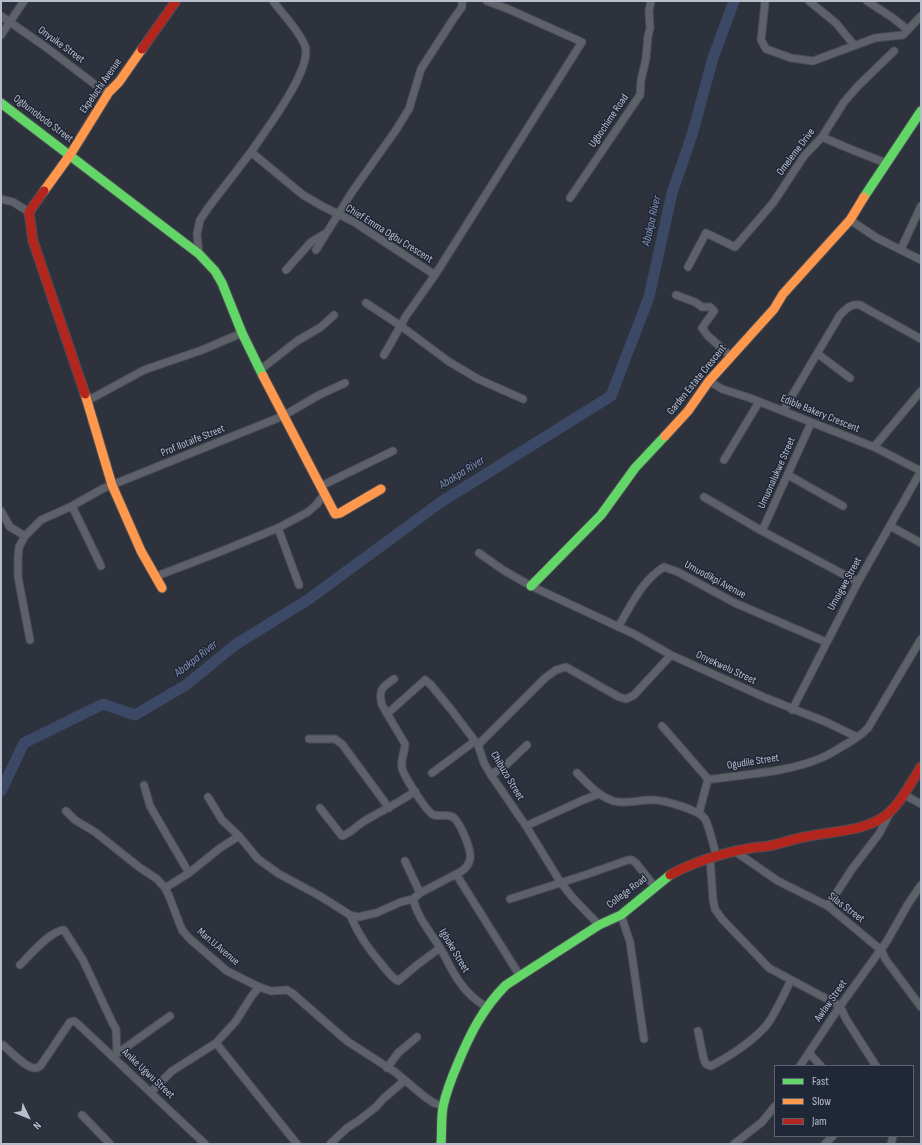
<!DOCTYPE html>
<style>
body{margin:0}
#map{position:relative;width:922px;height:1145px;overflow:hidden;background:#2d323c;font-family:"Sofia Sans Condensed",sans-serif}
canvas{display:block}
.frame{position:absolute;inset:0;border:2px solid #b9becc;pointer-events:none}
.legend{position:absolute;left:774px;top:1065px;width:140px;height:72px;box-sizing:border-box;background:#202737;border:1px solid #5d6373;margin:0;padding:5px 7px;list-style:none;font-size:12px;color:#b9becc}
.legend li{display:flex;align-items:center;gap:8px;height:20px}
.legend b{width:20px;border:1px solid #5d6373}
.north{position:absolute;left:8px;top:1097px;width:40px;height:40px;-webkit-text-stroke:3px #202737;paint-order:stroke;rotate:133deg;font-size:11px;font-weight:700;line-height:16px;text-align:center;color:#b9becc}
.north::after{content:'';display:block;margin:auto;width:14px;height:18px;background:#b9becc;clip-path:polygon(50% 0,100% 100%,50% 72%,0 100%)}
</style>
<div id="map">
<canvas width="922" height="1145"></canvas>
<div class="frame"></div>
<ul class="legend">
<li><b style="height:5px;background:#63d668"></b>Fast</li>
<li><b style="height:5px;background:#ff974d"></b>Slow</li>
<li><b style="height:5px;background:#b3261e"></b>Jam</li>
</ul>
<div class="north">N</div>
</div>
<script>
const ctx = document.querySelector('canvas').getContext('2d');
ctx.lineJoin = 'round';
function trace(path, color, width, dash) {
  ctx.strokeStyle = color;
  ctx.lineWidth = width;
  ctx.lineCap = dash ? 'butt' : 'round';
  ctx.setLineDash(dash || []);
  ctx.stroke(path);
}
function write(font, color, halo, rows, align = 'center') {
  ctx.font = font + ' "Sofia Sans Condensed",sans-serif';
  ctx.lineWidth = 3;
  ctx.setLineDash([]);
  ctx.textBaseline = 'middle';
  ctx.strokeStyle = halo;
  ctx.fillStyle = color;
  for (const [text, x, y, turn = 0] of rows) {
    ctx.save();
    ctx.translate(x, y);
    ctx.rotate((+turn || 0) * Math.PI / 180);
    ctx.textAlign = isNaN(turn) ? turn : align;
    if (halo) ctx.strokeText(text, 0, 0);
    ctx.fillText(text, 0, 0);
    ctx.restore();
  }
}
trace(new Path2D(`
 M 1,791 L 24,743 L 103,704 L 135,715 L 186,685 L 235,645 L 309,599 L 441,502 L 611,396 L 649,297 L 672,193 L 692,135 L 713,58 L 734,1`), '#3c4966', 11);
const street = new Path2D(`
 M 273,1 C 283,15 299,30 305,46 C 313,69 265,131 251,152 L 303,195 L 322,206 L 354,222 L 435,275 L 406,316 L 384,355
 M 809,1 L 836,23 L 854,45
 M 867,1 L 893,18 L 908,30
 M 765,3 L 761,40 L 766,49 L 791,58 L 813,61 L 875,38 L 903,35 L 921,16
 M 1,16 L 43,45 L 101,89 L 109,92
 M 1,35 L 24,1
 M 822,137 L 855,151 L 886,163
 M 570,198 L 640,95 L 641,80 L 646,59 L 648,36 L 650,28 L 649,11 L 651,1
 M 1,199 L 13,202 L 29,212
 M 850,220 L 877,238 L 921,260
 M 901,249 L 921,206
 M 316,250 L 352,192 L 396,130 L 409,109 L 421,69 L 452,21 L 462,7 L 462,1
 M 199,254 L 197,234 L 200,220 L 208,208 L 251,152
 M 688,267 L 706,233 L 735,247 L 773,203 L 804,156 L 822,137 L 844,102 L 858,86 L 894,51
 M 286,270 L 311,242 L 326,233
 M 435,275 L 582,42 L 508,9 L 487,1
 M 676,295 L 695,302 L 702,307 L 710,307 L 714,311 L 702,328 L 708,336 L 731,356
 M 366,303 L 401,326 L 448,361 L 478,379 L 523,399
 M 818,354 L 850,378
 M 260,370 L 297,341 L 321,327 L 334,315
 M 709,381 L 722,389 L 750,398 L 874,447 L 921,471
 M 87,401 L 144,370 L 202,350 L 242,333
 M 783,411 L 840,315 C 847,308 850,304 860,305 L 921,339
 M 874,447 L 921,391
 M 724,460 L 759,402
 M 788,475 L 843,506
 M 321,486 L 393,451
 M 704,497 L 762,531 L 858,582
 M 72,506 L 101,566
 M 1,511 L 10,527 L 25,536
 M 890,526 L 921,543
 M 278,528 L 299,585
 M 762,531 L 811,423
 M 479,553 L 503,570 L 531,586 L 634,634 L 671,655 L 766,698 L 826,722 L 857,737
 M 157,576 L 217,553 L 278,528 L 308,512 L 317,504 L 325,493
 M 618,627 C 631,606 642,580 664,567 L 678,572 L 735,603 L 826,642
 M 30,640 L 18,577 L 18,558 L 19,547 L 25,536 L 41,520 L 72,506 L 102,489 L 283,416 L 319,395 L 345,383
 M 394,679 C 382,687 378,690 382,705 L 405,744 C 405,753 399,762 403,771 C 406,779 425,809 432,814 C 438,818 446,813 453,817 C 460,822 472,850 470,859 C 469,864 466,868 462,871 L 420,893 L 413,899
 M 792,710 L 858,582 L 921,471
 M 387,714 L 425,680 L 430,684 L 450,708 L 478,745 L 484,763 L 491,775 L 526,826 L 561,883 L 573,898 L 599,925
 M 662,726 L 708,779 L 713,779 C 748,774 789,772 821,758 C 829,755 836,750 843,746 C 852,741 861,736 868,728 L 921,639
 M 309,739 L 335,739 L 342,744 L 389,808
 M 478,745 L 545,678 L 556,670 L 566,667 L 619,697 L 626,699 L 634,695 L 671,655
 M 432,773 L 475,741
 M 577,773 C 588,784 598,796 613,801 C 627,805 640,799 653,800 C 663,800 700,810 705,819 C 710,828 713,846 717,857
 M 491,775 L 507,764 L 527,745
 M 144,785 L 150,806 L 189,873
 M 903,794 L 921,804
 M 208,797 L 222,820 L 239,836 L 258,859 L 279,874 L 320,896 L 350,915 L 358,917 L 376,913 L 401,902 L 413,899
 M 320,808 L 342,836 C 351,833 355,827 363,822 C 380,811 398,804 415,791
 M 66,811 L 75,820 L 95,832 L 139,867 L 157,879 L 165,888 L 169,896 L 182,930 L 190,939 L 227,971 L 259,987 L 271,991 L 287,990 L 292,993 L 347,1041 L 395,1072 L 425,1097 L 434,1103 L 443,1106
 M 699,813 L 708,779
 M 526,826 L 583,800 L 599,794
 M 736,852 L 778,881 L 828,906 L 881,950 L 886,960 L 921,1007
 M 710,859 L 713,899 L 715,909 L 722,919 L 769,968 L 840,1006 L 846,1019 L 876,1066
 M 405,861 L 420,893
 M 456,874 L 520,976
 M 165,888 L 189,873 L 220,848 L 239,836
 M 413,899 C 418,919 432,934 442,951 C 448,962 453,974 461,984 C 467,993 477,1001 486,1007
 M 510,899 L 585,875 L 628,860 L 632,860 L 636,863 L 655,887
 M 828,906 L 852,869 L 879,834 L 890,813
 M 350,915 C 359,936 368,948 383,966 C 388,972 391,977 398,981 L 417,965 L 440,948
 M 621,915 L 630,942 L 644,1039
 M 20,965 C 29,956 51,930 64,930 L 83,960 L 112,1022 L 116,1029 L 117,1053
 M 698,1031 L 704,1060 L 706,1064 L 711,1066 C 730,1056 750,1043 765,1027 C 774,1017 784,994 791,980
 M 216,1043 L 297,1144
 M 1,1046 L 3,1045 C 9,1050 27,1069 35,1068 C 38,1068 39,1067 41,1065 L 70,1022 L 74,1021 L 78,1024 L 205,1144
 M 809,1053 L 821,1066
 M 115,1055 L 170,1016
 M 800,1066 L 840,1006 L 887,941 L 908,904 L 921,885
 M 387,1068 L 398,1053 L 417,1037
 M 151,1092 L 172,1071 L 216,1043 L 236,1021 L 251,997 L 259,987
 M 82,1115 L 110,1144
 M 330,1144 L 347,1128 L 358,1121 L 376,1107 L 383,1099 L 404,1081
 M 734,1144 L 762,1122 L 775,1106
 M 825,1144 L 833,1136
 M 891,1144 L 893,1136`);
const fast = new Path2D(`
 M 1,103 L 199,254 L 215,271 L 222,283 L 242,333 L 263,376
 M 864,197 L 921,111
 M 531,586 L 601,515 L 635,468 L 665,436
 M 441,1144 C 442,1132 441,1119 443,1107 C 446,1092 452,1077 458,1063 C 470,1034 483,1008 506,985 L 599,925 L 621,915 L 670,875`);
const slow = new Path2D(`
 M 44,191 L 70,155 L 109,92 L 119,82 L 142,49
 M 263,376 L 335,514 L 340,513 L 381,489
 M 85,394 L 112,485 L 141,551 L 162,588
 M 665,436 L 688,411 L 709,381 L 774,309 L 783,294 L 850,220 L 864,197`);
const jam = new Path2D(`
 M 142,49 L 176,1
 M 44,191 L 29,212 L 33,241 L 85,394
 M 670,875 C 695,861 723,853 751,848 C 757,847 763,847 769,846 C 783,843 796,838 810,836 C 835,831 864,831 885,816 C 900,805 911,782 921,767`);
trace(street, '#4a4d55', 9);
trace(fast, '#4a4d55', 11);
trace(slow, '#4a4d55', 11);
trace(jam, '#4a4d55', 11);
trace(street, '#5e616a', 7);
trace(fast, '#63d668', 9);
trace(slow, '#ff974d', 9);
trace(jam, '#b3261e', 9);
write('11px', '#b9becc', '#202737', [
 ["Onyuike Street",61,45,36],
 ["Ekpeluchi Avenue",101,86,-55],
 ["Ogbunobodo Street",43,119,37],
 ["Ugbochime Road",609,121,-56],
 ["Omeleme Drive",796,152,-53],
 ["Chief Emma Ogbu Crescent",389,234,32],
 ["Garden Estate Crescent",697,380,-51],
 ["Edible Bakery Crescent",820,414,22],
 ["Prof Ilotaife Street",193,441,-22],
 ["Umuonalukwe Street",777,473,-66],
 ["Umuodikpi Avenue",715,580,28],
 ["Umoigwe Street",845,584,-61],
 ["Onyekwelu Street",726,668,25],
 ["Ogudile Street",753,762,-9],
 ["Chibuzo Street",507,776,59],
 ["College Road",627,892,-37],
 ["Silas Street",846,908,37],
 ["Man.U.Avenue",218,947,40],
 ["Igboke Street",454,951,59],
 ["Awlaw Street",831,1001,-55],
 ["Anike Ugwu Street",148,1074,43]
]);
write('italic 12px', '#818fb2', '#202737', [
 ["Abakpa River",652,221,-77],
 ["Abakpa River",462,473,-32],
 ["Abakpa River",196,659,-38]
]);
</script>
